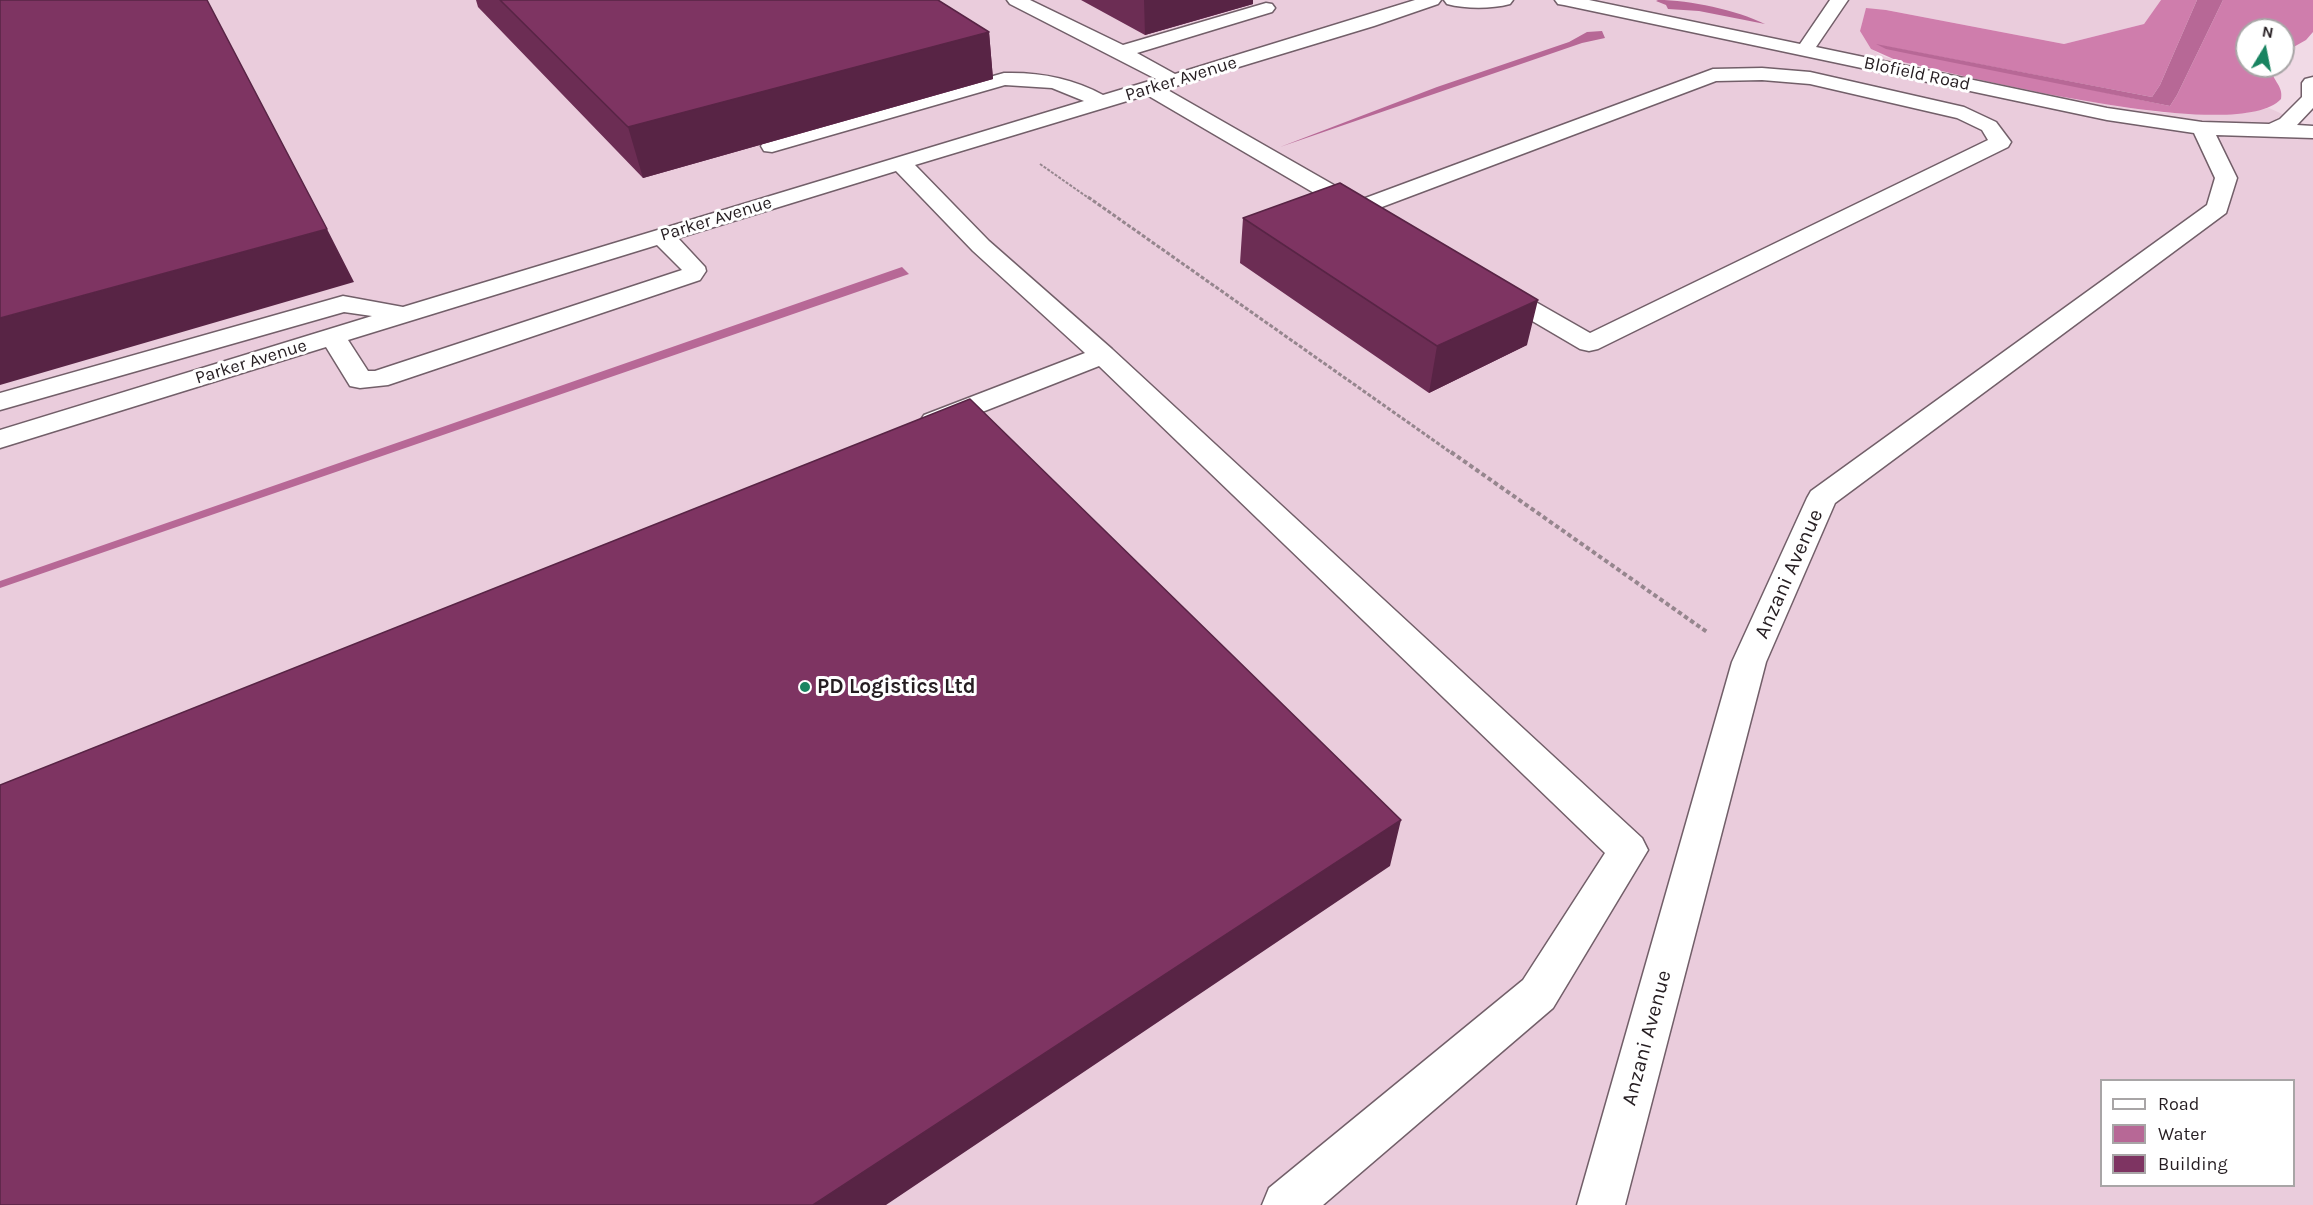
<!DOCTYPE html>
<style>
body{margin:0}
#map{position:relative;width:2313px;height:1205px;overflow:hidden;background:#f1dae6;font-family:Karla,sans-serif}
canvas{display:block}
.legend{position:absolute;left:2100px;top:1079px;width:195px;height:108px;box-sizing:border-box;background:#fff;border:2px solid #a8a5a6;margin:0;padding:8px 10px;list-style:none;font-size:18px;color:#251d21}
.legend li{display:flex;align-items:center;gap:12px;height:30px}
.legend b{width:30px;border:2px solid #a8a5a6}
.north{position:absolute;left:2235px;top:18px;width:60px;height:60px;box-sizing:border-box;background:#fff;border:2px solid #a8a5a6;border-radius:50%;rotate:10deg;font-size:16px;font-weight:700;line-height:24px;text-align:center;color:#251d21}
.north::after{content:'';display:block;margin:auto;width:21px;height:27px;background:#198461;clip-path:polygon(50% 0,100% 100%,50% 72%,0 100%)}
</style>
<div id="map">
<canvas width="2313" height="1205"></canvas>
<ul class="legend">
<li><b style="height:8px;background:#fff"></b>Road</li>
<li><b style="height:16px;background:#b76896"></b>Water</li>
<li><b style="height:16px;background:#7e3462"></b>Building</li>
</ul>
<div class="north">N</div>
</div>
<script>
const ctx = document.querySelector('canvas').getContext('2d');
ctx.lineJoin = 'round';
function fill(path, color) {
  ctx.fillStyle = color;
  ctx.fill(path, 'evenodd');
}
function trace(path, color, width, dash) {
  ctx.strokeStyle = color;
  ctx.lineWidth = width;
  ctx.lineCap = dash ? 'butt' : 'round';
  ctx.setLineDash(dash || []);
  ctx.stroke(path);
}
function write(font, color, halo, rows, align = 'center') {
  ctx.font = font + ' Karla,sans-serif';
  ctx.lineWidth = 6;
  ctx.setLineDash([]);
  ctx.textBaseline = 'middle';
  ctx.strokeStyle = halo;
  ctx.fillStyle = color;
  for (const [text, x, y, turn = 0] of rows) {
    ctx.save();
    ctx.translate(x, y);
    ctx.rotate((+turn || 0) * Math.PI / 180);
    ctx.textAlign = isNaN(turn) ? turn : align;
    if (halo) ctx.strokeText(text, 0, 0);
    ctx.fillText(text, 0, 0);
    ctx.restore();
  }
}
fill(new Path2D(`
 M 0,0 L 2161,0 L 2144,24 L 2064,44 L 1886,10 L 1866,9 L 1860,31 L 1871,49 L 1885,57 L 1915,65 L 2110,105 L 2166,113 L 2244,113 L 2269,108 L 2313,128 L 2313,1205 L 0,1205 ZM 2102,1080 L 2294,1080 L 2294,1186 L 2102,1186 Z`), '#eaccdc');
fill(new Path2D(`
 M 2161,0 L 2197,0 L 2160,85 L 2152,97 L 1878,45 L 2170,106 L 2177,95 L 2223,0 L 2313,0 L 2313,32 L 2306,40 L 2283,53 L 2283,30 L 2247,30 L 2247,66 L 2271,66 C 2270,79 2284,85 2281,99 C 2238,146 1962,75 1898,61 L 1871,49 L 1860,31 L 1866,8 L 1886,10 L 2064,44 L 2144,24 Z`), '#cf7dac');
fill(new Path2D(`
 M 1658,0 C 1690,0 1736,10 1765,24 L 1699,11 L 1668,9 L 1666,5 L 1656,1 Z
 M 2197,0 L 2223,0 L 2177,95 L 2170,106 L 1915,55 L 1886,49 L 1876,44 L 2152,97 L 2160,85 Z
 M 1602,31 L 1605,38 L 1582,43 L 1280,147 L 1437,87 L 1569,42 L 1587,32 Z
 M 902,267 L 909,274 L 0,588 L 0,581 Z`), '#b76896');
const minor = new Path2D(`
 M 1007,0 L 1030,0 L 1123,45 L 1266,3 L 1272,4 L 1275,8 L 1272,12 L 1137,53 L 1175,74 L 1415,0 L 1441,0 L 1438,4 L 1374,26 L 1166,89 L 1360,200 L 1713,69 L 1762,68 L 1810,72 L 1964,107 L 1996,122 L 2011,142 L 2008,147 L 1598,349 L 1589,351 L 1580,349 L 1488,295 L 1484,290 L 1488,285 L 1497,282 L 1506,285 L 1590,333 L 1988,140 L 1982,130 L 1957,118 L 1810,84 L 1762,80 L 1716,81 L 1358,216 L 1350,214 L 1147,95 L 915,165 L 989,241 L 1112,349 L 1642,838 L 1648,850 L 1553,1008 L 1323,1205 L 1262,1205 L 1269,1188 L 1523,980 L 1605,853 L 1099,366 L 944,427 L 934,430 L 924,427 L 920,421 L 924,415 L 1085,353 L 973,251 L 896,171 L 678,238 L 705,267 L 706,271 L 700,280 L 388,385 L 360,388 L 350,386 L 326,347 L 0,448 L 0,430 L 372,316 L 344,312 L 0,410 L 0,393 L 343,296 L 403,307 L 1084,101 L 1052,88 L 1005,85 L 772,152 L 764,151 L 761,146 L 764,141 L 1004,73 C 1040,72 1072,78 1103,95 L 1156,79 L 1010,4 ZM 657,245 L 682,270 L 375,371 L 368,371 L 348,340 Z
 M 1444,0 L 1513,0 L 1510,4 C 1491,9 1466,9 1447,4 Z
 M 1555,0 L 1589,0 L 1800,44 L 1830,0 L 1848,0 L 1816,47 L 2107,108 L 2202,122 L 2269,124 L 2280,119 L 2302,97 L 2302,83 L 2305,79 L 2313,77 L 2313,108 L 2297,125 L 2313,126 L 2313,138 L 2216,135 L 2237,178 L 2226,213 L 1835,503 L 1766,662 L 1625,1205 L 1577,1205 L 1732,662 L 1807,498 L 1811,491 L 2207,205 L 2215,178 L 2194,133 L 2107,120 L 1564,5 L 1558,4 Z`);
trace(minor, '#725f69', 3);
trace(new Path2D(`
 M 1040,164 L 1090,199`), '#96868e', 2, [3, 1.5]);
trace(new Path2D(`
 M 1088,197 L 1453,454`), '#96868e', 3, [4, 2]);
trace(new Path2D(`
 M 1451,452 L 1707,632`), '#96868e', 4, [4.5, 3]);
fill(minor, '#fff');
fill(new Path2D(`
 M 476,0 L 938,0 L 989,32 L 993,79 L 643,178 L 478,7 Z
 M 1081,0 L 1253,0 L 1253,4 L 1145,35 Z
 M 1243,218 L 1527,345 L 1429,393 L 1240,263 Z`), '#6c2d54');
fill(new Path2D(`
 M 1144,0 L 1253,0 L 1253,4 L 1145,35 Z
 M 989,32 L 993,79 L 643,178 L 628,127 Z
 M 327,229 L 354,282 L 0,385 L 0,318 Z
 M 1538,300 L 1527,345 L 1429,393 L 1437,346 Z
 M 1401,820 L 1390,866 L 886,1205 L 813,1205 Z`), '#582445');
const building = new Path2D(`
 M 0,0 L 207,0 L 327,229 L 0,318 Z
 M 500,0 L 938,0 L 989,32 L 628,127 Z
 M 1340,183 L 1538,300 L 1437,346 L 1243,218 Z
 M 970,399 L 1401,820 L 813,1205 L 0,1205 L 0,785 Z`);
fill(building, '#7e3462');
trace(building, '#582445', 1.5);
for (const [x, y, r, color] of [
 [805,687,6,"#198461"]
]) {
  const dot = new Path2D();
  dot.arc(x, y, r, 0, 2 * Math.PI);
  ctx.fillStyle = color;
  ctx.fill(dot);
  trace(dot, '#fff', 2);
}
write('18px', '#251d21', '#fff', [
 ["Blofield Road",1917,74,12],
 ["Parker Avenue",1181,79,-17],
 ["Parker Avenue",716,219,-17],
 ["Parker Avenue",251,362,-17]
]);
write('21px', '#251d21', '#fff', [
 ["Anzani Avenue",1789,574,-66],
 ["Anzani Avenue",1647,1038,-75]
]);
write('bold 21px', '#251d21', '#fff', [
 ["PD Logistics Ltd",817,687]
], 'left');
</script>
